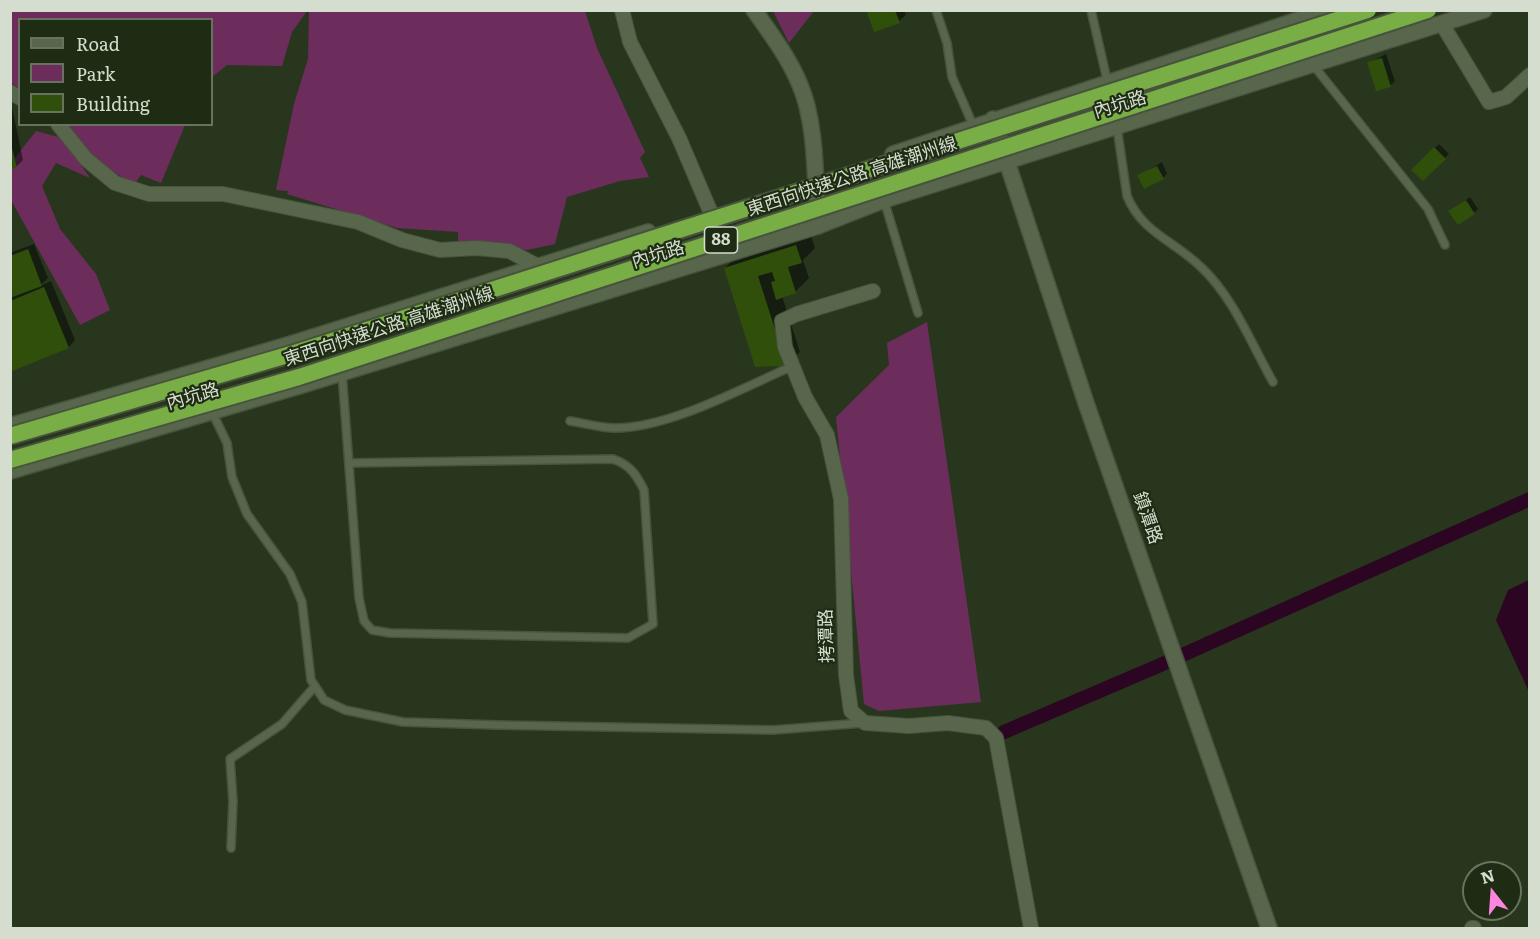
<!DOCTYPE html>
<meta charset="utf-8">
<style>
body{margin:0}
#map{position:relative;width:1540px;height:939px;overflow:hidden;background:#29361e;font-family:Literata,serif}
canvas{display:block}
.frame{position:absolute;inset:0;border:12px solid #d4ddce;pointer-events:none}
.legend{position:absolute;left:18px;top:18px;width:195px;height:108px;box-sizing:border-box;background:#1f2c14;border:2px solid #67735e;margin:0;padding:8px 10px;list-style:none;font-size:18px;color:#d4ddce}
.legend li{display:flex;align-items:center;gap:12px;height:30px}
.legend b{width:30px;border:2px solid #67735e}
.north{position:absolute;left:1462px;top:861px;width:60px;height:60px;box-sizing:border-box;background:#1f2c14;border:2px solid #67735e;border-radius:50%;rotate:343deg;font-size:16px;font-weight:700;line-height:24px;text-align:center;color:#d4ddce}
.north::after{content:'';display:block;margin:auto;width:21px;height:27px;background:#fe85df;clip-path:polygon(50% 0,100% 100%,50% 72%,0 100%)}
</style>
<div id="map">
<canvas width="1540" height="939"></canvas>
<div class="frame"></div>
<ul class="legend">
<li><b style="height:8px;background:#58674c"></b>Road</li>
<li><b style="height:16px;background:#6c2d5d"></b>Park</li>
<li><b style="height:16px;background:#2f4f0b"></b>Building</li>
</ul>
<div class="north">N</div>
</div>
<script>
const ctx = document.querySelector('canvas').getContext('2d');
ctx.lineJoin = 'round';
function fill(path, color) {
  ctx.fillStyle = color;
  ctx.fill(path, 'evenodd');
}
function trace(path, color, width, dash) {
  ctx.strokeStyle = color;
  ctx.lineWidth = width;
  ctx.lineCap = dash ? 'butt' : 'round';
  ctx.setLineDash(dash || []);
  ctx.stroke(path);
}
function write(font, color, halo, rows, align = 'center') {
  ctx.font = font + ' Literata,"Noto Sans TC",serif';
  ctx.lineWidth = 4.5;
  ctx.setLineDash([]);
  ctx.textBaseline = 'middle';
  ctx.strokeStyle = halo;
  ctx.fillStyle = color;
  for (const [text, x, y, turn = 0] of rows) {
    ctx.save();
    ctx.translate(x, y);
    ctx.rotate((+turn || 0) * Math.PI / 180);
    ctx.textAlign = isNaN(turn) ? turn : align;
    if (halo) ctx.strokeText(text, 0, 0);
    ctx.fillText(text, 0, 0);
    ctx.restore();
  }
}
fill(new Path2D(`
 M 309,10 L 585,11 L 597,48 L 645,152 L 640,158 L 649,177 L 620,181 L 567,197 L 555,244 L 527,250 L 458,241 L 458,232 L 397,228 L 287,194 L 288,191 L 276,190 L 294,104 L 308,59 Z
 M 10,11 L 11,10 L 307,11 L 292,32 L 282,66 L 227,65 L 212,77 L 212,20 L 20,20 L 19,89 L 11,82 Z
 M 773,11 L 772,11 L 814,11 L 789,43 Z
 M 64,125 L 185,125 L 161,183 L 141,175 L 134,185 L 99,162 Z
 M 36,131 L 62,138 L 90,178 L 56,163 L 42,186 L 60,229 L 96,274 L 110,310 L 80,325 L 11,200 L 11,163 Z
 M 927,322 L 981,702 L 879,711 L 864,704 L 836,417 L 889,365 L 887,343 Z`), '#6c2d5d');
fill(new Path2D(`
 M 1529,580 L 1529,692 L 1496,620 L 1508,590 Z`), '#2b0522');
fill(new Path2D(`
 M 867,10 L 904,10 L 906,15 L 899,21 Z
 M 1386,54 L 1395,81 L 1390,86 L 1369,63 Z
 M 10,98 L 23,160 L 17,166 L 10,168 Z
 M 1439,144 L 1449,154 L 1423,179 L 1413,170 Z
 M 1162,162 L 1167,174 L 1163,178 L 1139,176 Z
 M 1470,197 L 1478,209 L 1474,213 L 1450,211 Z
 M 810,232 L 815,248 L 803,260 L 809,278 L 795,292 L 782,296 L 800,352 L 786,365 L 725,268 L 739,254 Z
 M 34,244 L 48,278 L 40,286 L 51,281 L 75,340 L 69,347 L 10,370 L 10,253 Z`), '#0007');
trace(new Path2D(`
 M 1004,732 L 1158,666 L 1530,499`), '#2b0522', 14);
fill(new Path2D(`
 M 866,10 L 895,10 L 900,23 L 874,32 Z
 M 1382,58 L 1391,87 L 1376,91 L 1367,62 Z
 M 10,140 L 17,168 L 10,169 Z
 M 1434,147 L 1446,159 L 1423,181 L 1411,170 Z
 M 1157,166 L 1164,179 L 1144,189 L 1137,175 Z
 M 1466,200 L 1475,214 L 1458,225 L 1448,211 Z
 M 796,245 L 802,263 L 788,267 L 796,293 L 776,300 L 771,282 L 775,281 L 772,272 L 758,276 L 787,367 L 779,370 L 778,366 L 755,367 L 724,268 Z
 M 28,249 L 42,286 L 10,298 L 10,256 Z
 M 44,287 L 69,348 L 10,372 L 10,301 Z`), '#2f4f0b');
const service = new Path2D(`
 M 936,10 L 947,43 L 952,77 L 973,125
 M 1091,10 L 1114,110
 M 1314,66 L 1428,209 L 1445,245
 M 1117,127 L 1127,196 C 1142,233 1175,241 1202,268 C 1233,297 1252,345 1273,382
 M 884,200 L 918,313
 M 342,373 L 359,598 L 364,621 L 372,630 L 390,633 L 628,638 L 653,624 L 644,490 C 636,474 630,465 613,459 L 349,463
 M 212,412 L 227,443 L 232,477 L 247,514 L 290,574 L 302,602 L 311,680 L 324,700 L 345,710 L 403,722 L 497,725 L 773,730 L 863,723
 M 570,421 C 584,423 600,428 615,428 C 670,428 742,388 793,366
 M 231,848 L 233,801 L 230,759 L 282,724 L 315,686`);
const minor = new Path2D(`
 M 622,10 L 630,42 L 679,138 L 711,213
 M 1442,24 L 1489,102 L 1506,97 L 1530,75
 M 10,92 L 20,98
 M 58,124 L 86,159 L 115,183 L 149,194 L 223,194 L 358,222 L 402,240 L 440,250 L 476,248 L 509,251 L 536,265
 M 873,291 L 797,314 L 782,321 L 785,347 L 805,397 L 827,435 L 841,499 L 846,675 L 851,711 L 865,723 L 909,726 L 948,723 L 986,728 L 996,738 L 1031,928
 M 1472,928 L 1474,928`);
const tertiary = new Path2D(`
 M 754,10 C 771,34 789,58 800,85 C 817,124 815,184 818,226
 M 993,119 L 1086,403 L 1269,928`);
const secondary = new Path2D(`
 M 893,154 L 1328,10
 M 10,426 L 288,345 L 648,232
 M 10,471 L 302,385 L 818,226 L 884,200 L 1484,10`);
trace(service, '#48533e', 10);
trace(minor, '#48533e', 16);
trace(tertiary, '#48533e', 18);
trace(secondary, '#48533e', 18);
trace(service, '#58674c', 7);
trace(minor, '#58674c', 14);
trace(tertiary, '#58674c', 15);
trace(secondary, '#58674c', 15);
const trunkBridge = new Path2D(`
 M 10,436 L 291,354 L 1368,10
 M 10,460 L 299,377 L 1428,10`);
trace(trunkBridge, '#48533e', 20, []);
trace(trunkBridge, '#78ae45', 16);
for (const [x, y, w] of [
 [721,240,33]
]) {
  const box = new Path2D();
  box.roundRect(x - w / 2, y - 13, w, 26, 4.5);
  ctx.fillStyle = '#1f2c14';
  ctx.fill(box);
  trace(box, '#d4ddce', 1.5);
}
write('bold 16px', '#d4ddce', null, [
 ["88",721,240]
]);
write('18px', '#d4ddce', '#1f2c14', [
 ["內坑路",1120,105,-17],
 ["東西向快速公路 高雄潮州線",852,177,-18],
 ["內坑路",658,255,-17],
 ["東西向快速公路 高雄潮州線",389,327,-18],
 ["內坑路",193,397,-16],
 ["鎮潭路",1147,518,71],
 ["拷潭路",827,636,-92]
]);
</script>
